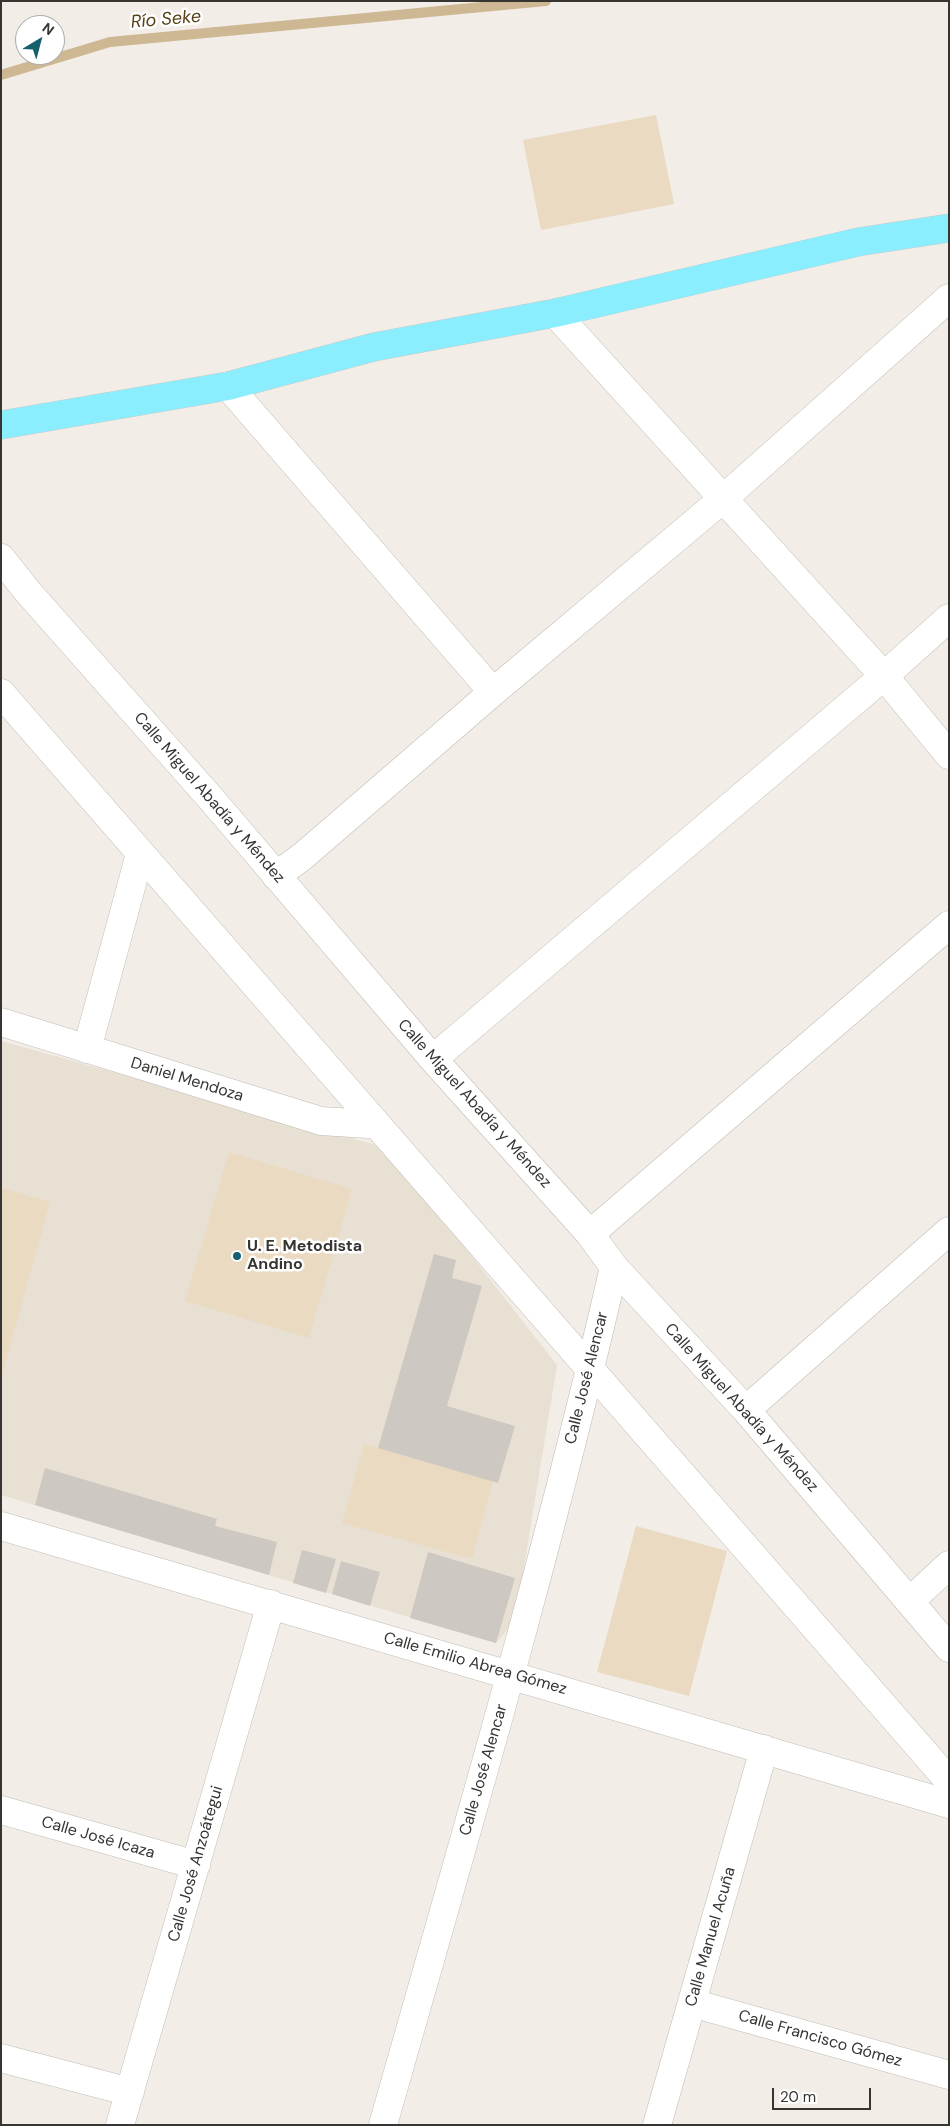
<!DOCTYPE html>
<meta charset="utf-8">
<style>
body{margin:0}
#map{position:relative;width:950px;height:2126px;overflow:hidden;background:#f2ede6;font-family:"DM Sans",sans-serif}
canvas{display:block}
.frame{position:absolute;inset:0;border:2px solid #363532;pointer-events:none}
.north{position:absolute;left:15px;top:15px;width:50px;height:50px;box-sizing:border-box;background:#fff;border:1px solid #afaead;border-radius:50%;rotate:37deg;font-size:14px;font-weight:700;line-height:20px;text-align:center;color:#363532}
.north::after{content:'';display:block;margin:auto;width:18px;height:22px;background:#14606d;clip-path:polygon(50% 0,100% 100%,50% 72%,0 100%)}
.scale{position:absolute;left:772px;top:2088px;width:99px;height:22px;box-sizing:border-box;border:2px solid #363532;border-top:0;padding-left:6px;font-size:15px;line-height:18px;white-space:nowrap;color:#363532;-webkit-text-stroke:4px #fff;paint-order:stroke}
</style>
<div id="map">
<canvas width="950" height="2126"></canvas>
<div class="frame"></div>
<div class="north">N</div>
<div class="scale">20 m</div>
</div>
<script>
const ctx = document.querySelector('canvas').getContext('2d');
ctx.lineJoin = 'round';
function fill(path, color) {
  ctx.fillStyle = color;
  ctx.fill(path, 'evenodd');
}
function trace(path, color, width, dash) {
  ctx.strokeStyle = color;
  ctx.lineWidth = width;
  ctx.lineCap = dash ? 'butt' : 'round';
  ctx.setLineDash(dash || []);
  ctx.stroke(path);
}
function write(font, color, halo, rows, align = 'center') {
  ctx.font = font + ' "DM Sans",sans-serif';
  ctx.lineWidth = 5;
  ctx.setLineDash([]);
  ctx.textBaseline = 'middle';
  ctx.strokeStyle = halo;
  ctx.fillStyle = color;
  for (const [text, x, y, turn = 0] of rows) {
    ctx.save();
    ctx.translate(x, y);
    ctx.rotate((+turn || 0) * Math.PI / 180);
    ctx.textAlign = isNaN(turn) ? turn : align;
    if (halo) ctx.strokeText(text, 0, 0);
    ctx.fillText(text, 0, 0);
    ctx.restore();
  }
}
fill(new Path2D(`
 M 1,1041 L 387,1148 L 557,1365 L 515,1621 L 496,1643 L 1,1495 Z`), '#e8e0d2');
fill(new Path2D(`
 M 656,115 L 674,204 L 541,230 L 523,140 Z
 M 229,1152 L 352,1189 L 309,1338 L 185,1301 Z
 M 1,1188 L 50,1202 L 1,1379 Z
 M 364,1444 L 493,1481 L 472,1559 L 342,1523 Z
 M 636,1526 L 727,1551 L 689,1696 L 597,1672 Z`), '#e9dac1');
trace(new Path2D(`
 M 1,75 L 110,42 L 546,1`), '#ceb894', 10);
fill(new Path2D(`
 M 434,1254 L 456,1260 L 452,1278 L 482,1286 L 447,1406 L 515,1426 L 498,1483 L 378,1448 Z
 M 45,1468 L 217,1519 L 215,1526 L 277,1542 L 269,1575 L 35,1505 Z
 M 302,1550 L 336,1559 L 326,1593 L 293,1583 Z
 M 428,1552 L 515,1578 L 496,1643 L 410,1618 Z
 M 341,1561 L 380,1572 L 370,1606 L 332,1594 Z`), '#cdc8c1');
const minor = new Path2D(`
 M 555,313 L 884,676 L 949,755
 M 228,386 L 493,692
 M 1,558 L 28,592 L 213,801 L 433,1059 L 590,1234 L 614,1267 L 746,1410 L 949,1648
 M 1,693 L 949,1781
 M 276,876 L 303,856 L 493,692 L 724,498 L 949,298
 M 1,1022 L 321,1121 L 368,1124 L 375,1123
 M 87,1049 L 140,854
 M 433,1059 L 884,676 L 949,618
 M 590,1234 L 949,925
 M 746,1410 L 949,1231
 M 1,1526 L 949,1804
 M 910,1601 L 949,1565
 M 1,1810 L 196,1865
 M 692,2003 L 949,2075
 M 1,2058 L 130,2092
 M 120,2125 L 271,1604
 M 383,2125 C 464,1840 548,1556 614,1267
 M 657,2125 L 764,1749`);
const major = new Path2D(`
 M 1,425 L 228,386 L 374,347 L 555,313 L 858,242 L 949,228`);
trace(minor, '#c0bcb5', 29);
trace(major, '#cbcaca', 29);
trace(minor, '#fff', 28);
trace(major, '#8aeefe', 28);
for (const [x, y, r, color] of [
 [237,1256,5,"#14606d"]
]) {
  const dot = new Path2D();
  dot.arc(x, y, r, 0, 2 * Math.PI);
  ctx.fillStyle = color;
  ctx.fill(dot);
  trace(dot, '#fff', 2);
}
write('16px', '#363532', '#fff', [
 ["Calle Miguel Abadía y Méndez",209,798,49],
 ["Daniel Mendoza",187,1080,17],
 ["Calle Miguel Abadía y Méndez",474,1104,48],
 ["Calle José Alencar",587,1378,-76],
 ["Calle Miguel Abadía y Méndez",741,1408,48],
 ["Calle Emilio Abrea Gómez",475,1664,16],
 ["Calle José Alencar",484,1770,-74],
 ["Calle José Icaza",98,1838,16],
 ["Calle José Anzoátegui",196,1864,-74],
 ["Calle Manuel Acuña",711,1937,-74],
 ["Calle Francisco Gómez",820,2039,16]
]);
write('bold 16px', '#363532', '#fff', [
 ["U. E. Metodista",247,1247],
 ["Andino",247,1265]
], 'left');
write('italic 18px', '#584115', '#fff', [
 ["Río Seke",166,20,-5]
]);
</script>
